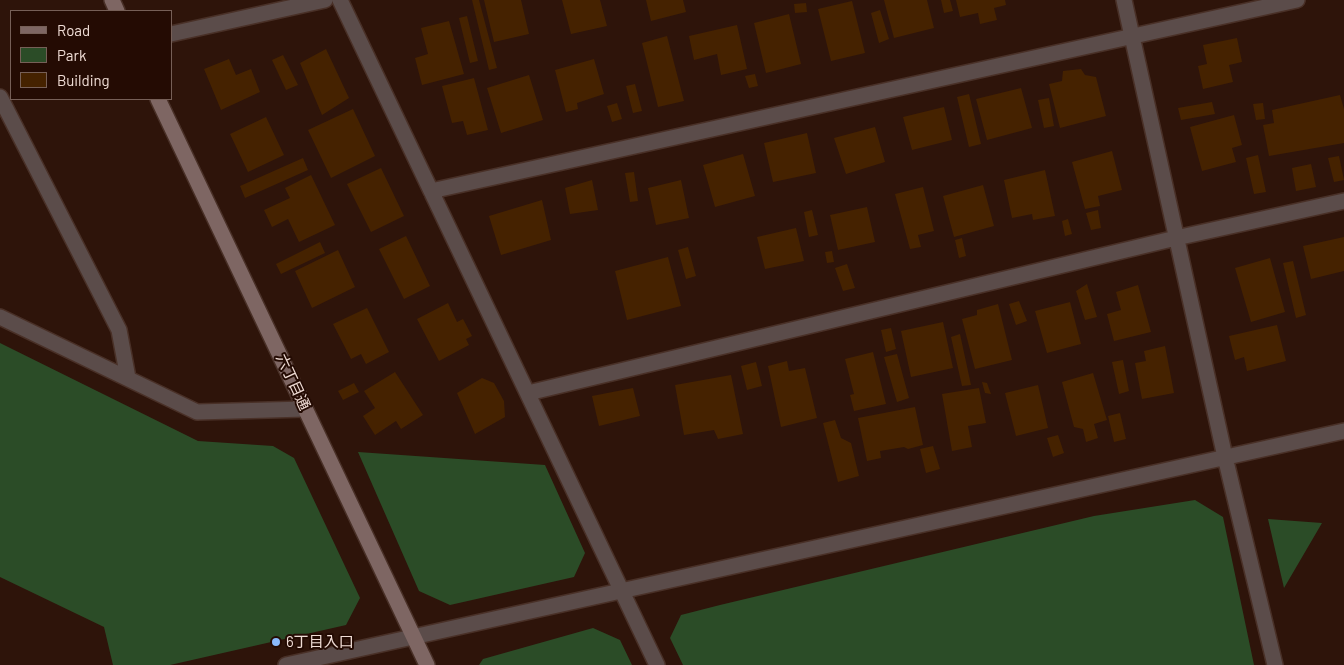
<!DOCTYPE html>
<meta charset="utf-8">
<style>
body{margin:0}
#map{position:relative;width:1344px;height:665px;overflow:hidden;background:#2e140a;font-family:Barlow,sans-serif}
canvas{display:block}
.legend{position:absolute;left:10px;top:10px;width:162px;height:90px;box-sizing:border-box;background:#240b03;border:1px solid #765f57;margin:0;padding:6px 9px;list-style:none;font-size:15px;color:#f0ddd6}
.legend li{display:flex;align-items:center;gap:10px;height:25px}
.legend b{width:25px;border:1px solid #765f57}
</style>
<div id="map">
<canvas width="1344" height="665"></canvas>
<ul class="legend">
<li><b style="height:6px;background:#7e6663"></b>Road</li>
<li><b style="height:14px;background:#2b4c27"></b>Park</li>
<li><b style="height:14px;background:#452200"></b>Building</li>
</ul>
</div>
<script>
const ctx = document.querySelector('canvas').getContext('2d');
ctx.lineJoin = 'round';
function fill(path, color) {
  ctx.fillStyle = color;
  ctx.fill(path, 'evenodd');
}
function trace(path, color, width, dash) {
  ctx.strokeStyle = color;
  ctx.lineWidth = width;
  ctx.lineCap = dash ? 'butt' : 'round';
  ctx.setLineDash(dash || []);
  ctx.stroke(path);
}
function write(font, color, halo, rows, align = 'center') {
  ctx.font = font + ' Barlow,"Noto Sans JP",sans-serif';
  ctx.lineWidth = 4;
  ctx.setLineDash([]);
  ctx.textBaseline = 'middle';
  ctx.strokeStyle = halo;
  ctx.fillStyle = color;
  for (const [text, x, y, turn = 0] of rows) {
    ctx.save();
    ctx.translate(x, y);
    ctx.rotate((+turn || 0) * Math.PI / 180);
    ctx.textAlign = isNaN(turn) ? turn : align;
    if (halo) ctx.strokeText(text, 0, 0);
    ctx.fillText(text, 0, 0);
    ctx.restore();
  }
}
fill(new Path2D(`
 M 0,343 L 198,441 L 273,446 L 294,458 L 360,598 L 346,625 L 170,665 L 113,665 L 104,627 L 0,577 Z
 M 358,452 L 545,465 L 585,553 L 574,577 L 450,605 L 419,591 Z
 M 1195,500 L 1223,517 L 1254,665 L 683,665 L 670,638 L 681,615 L 720,605 L 1094,516 Z
 M 1268,519 L 1322,523 L 1284,588 Z
 M 593,628 L 620,640 L 632,665 L 479,665 L 483,659 Z`), '#2b4c27');
fill(new Path2D(`
 M 472,0 L 479,0 L 497,68 L 489,70 Z
 M 484,0 L 521,0 L 529,34 L 494,42 Z
 M 562,0 L 600,0 L 607,26 L 571,34 Z
 M 646,0 L 683,0 L 686,12 L 651,21 Z
 M 884,0 L 927,0 L 934,28 L 894,38 Z
 M 941,0 L 950,0 L 953,11 L 944,13 Z
 M 956,0 L 1005,0 L 1006,5 L 994,8 L 997,20 L 980,24 L 978,13 L 960,17 Z
 M 852,1 L 865,53 L 831,61 L 818,9 Z
 M 806,3 L 807,12 L 795,13 L 794,4 Z
 M 880,10 L 889,39 L 879,43 L 871,13 Z
 M 789,14 L 801,64 L 766,73 L 754,23 Z
 M 467,16 L 478,61 L 470,63 L 459,18 Z
 M 449,21 L 464,74 L 422,85 L 415,58 L 428,54 L 421,28 Z
 M 737,25 L 747,69 L 721,75 L 717,54 L 694,60 L 689,36 Z
 M 667,36 L 684,101 L 658,107 L 642,43 Z
 M 1237,38 L 1242,62 L 1229,65 L 1233,82 L 1203,89 L 1198,66 L 1207,64 L 1203,45 Z
 M 326,49 L 349,98 L 322,115 L 300,63 Z
 M 283,55 L 298,85 L 286,90 L 272,60 Z
 M 229,59 L 236,75 L 251,69 L 260,92 L 221,110 L 204,69 Z
 M 594,59 L 604,94 L 577,103 L 578,109 L 566,112 L 555,70 Z
 M 1081,69 L 1085,75 L 1096,77 L 1106,116 L 1060,128 L 1049,84 L 1062,81 L 1063,71 Z
 M 755,74 L 758,86 L 749,88 L 745,76 Z
 M 529,75 L 543,120 L 501,133 L 487,88 Z
 M 474,78 L 488,130 L 467,135 L 463,121 L 452,123 L 442,86 Z
 M 635,84 L 642,111 L 633,113 L 626,86 Z
 M 1021,88 L 1032,128 L 987,140 L 976,99 Z
 M 969,94 L 981,144 L 969,147 L 957,97 Z
 M 1340,95 L 1344,109 L 1344,143 L 1269,156 L 1263,125 L 1274,123 L 1272,110 Z
 M 1049,98 L 1054,126 L 1044,128 L 1038,100 Z
 M 1212,102 L 1215,114 L 1181,120 L 1178,108 Z
 M 617,103 L 622,119 L 612,122 L 607,106 Z
 M 1263,103 L 1265,119 L 1256,120 L 1253,104 Z
 M 944,107 L 952,140 L 912,150 L 903,117 Z
 M 353,109 L 375,156 L 331,178 L 308,130 Z
 M 1234,115 L 1242,145 L 1232,148 L 1236,162 L 1202,171 L 1190,127 Z
 M 266,117 L 284,155 L 248,172 L 230,134 Z
 M 875,127 L 885,162 L 846,174 L 834,138 Z
 M 807,133 L 816,173 L 773,182 L 764,143 Z
 M 1112,151 L 1122,190 L 1098,196 L 1100,206 L 1085,209 L 1072,162 Z
 M 743,154 L 755,196 L 715,207 L 703,165 Z
 M 1258,155 L 1266,192 L 1254,194 L 1246,158 Z
 M 1339,156 L 1344,180 L 1334,182 L 1328,158 Z
 M 303,158 L 308,170 L 245,198 L 240,186 Z
 M 1311,164 L 1316,187 L 1296,191 L 1292,168 Z
 M 381,168 L 404,216 L 371,232 L 347,184 Z
 M 1045,170 L 1055,216 L 1033,220 L 1032,214 L 1012,218 L 1004,180 Z
 M 634,172 L 638,201 L 630,202 L 625,173 Z
 M 311,175 L 335,225 L 299,242 L 288,219 L 272,227 L 264,210 L 290,198 L 285,188 Z
 M 592,180 L 598,210 L 570,214 L 565,188 Z
 M 681,180 L 689,218 L 656,225 L 648,188 Z
 M 983,185 L 994,226 L 954,237 L 943,196 Z
 M 923,187 L 934,231 L 918,235 L 921,247 L 910,249 L 895,194 Z
 M 542,200 L 551,240 L 501,255 L 489,216 Z
 M 867,207 L 875,242 L 838,250 L 830,215 Z
 M 812,210 L 818,235 L 809,237 L 804,212 Z
 M 1098,210 L 1101,228 L 1091,230 L 1086,213 Z
 M 1068,219 L 1072,234 L 1065,236 L 1062,221 Z
 M 796,228 L 804,261 L 765,269 L 757,237 Z
 M 406,236 L 430,286 L 404,299 L 379,249 Z
 M 1344,237 L 1344,271 L 1311,279 L 1303,246 Z
 M 962,238 L 966,256 L 959,258 L 955,240 Z
 M 320,242 L 325,253 L 281,274 L 276,264 Z
 M 688,247 L 696,276 L 686,279 L 678,250 Z
 M 338,250 L 355,287 L 312,308 L 295,271 Z
 M 832,251 L 834,262 L 827,263 L 825,252 Z
 M 668,257 L 681,306 L 627,320 L 615,271 Z
 M 1270,258 L 1285,312 L 1251,322 L 1235,268 Z
 M 1293,261 L 1306,315 L 1296,318 L 1283,263 Z
 M 847,264 L 855,288 L 843,291 L 835,268 Z
 M 1087,284 L 1097,317 L 1085,320 L 1076,291 Z
 M 1138,285 L 1151,332 L 1114,341 L 1107,314 L 1121,310 L 1116,292 Z
 M 1019,301 L 1027,321 L 1016,325 L 1009,304 Z
 M 1070,302 L 1081,344 L 1047,353 L 1035,311 Z
 M 448,303 L 457,322 L 463,319 L 472,336 L 466,339 L 469,345 L 439,361 L 417,319 Z
 M 998,304 L 1012,360 L 975,369 L 962,319 L 977,315 L 977,310 Z
 M 367,308 L 389,352 L 366,364 L 361,354 L 351,359 L 333,324 Z
 M 943,322 L 953,368 L 911,377 L 901,331 Z
 M 1277,325 L 1286,361 L 1247,371 L 1244,357 L 1235,360 L 1229,336 Z
 M 891,328 L 896,349 L 886,352 L 881,330 Z
 M 960,334 L 971,385 L 962,386 L 951,337 Z
 M 1165,346 L 1174,393 L 1142,399 L 1135,363 L 1146,361 L 1144,351 Z
 M 873,352 L 886,404 L 854,411 L 850,395 L 854,394 L 845,359 Z
 M 897,354 L 909,398 L 897,402 L 884,357 Z
 M 1123,360 L 1129,391 L 1119,394 L 1112,362 Z
 M 787,361 L 789,371 L 805,368 L 817,418 L 781,427 L 768,366 Z
 M 756,362 L 762,386 L 747,390 L 741,366 Z
 M 395,372 L 423,415 L 401,429 L 396,421 L 375,435 L 363,416 L 375,408 L 364,391 Z
 M 1093,373 L 1107,420 L 1094,424 L 1098,438 L 1086,442 L 1083,429 L 1074,427 L 1062,382 Z
 M 731,375 L 743,434 L 718,439 L 714,430 L 684,435 L 675,385 Z
 M 482,378 L 494,383 L 504,401 L 505,417 L 475,434 L 457,393 Z
 M 982,382 L 987,383 L 991,394 L 985,393 Z
 M 354,383 L 359,392 L 343,400 L 338,391 Z
 M 1038,385 L 1048,428 L 1016,436 L 1005,393 Z
 M 633,388 L 640,416 L 599,426 L 592,396 Z
 M 979,388 L 986,423 L 968,426 L 972,447 L 952,451 L 942,394 Z
 M 915,407 L 923,445 L 908,449 L 904,447 L 880,451 L 881,458 L 867,461 L 858,418 Z
 M 1120,413 L 1126,439 L 1114,442 L 1108,416 Z
 M 835,420 L 841,438 L 851,443 L 859,476 L 838,482 L 823,423 Z
 M 1058,435 L 1064,453 L 1053,457 L 1047,438 Z
 M 933,446 L 940,469 L 926,473 L 920,449 Z`), '#452200');
const street = new Path2D(`
 M 340,0 L 657,665
 M 1124,0 L 1225,457 L 1275,665
 M 171,34 L 325,0
 M 0,97 L 119,330 L 128,378
 M 431,191 L 1297,0
 M 0,317 L 197,412 L 305,409
 M 528,393 L 1176,238 L 1344,201
 M 286,665 L 1344,431`);
const secondary = new Path2D(`
 M 112,0 L 117,11
 M 158,99 L 427,665`);
trace(street, '#493027', 18);
trace(secondary, '#493027', 18);
trace(street, '#5b4c4a', 15);
trace(secondary, '#7e6663', 15);
for (const [x, y, r, color] of [
 [276,642,5,"#8bbafc"]
]) {
  const dot = new Path2D();
  dot.arc(x, y, r, 0, 2 * Math.PI);
  ctx.fillStyle = color;
  ctx.fill(dot);
  trace(dot, '#240b03', 2);
}
write('15px', '#f0ddd6', '#240b03', [
 ["六丁目通",293,382,65]
]);
write('15px', '#f0ddd6', '#240b03', [
 ["6丁目入口",286,642]
], 'left');
</script>
